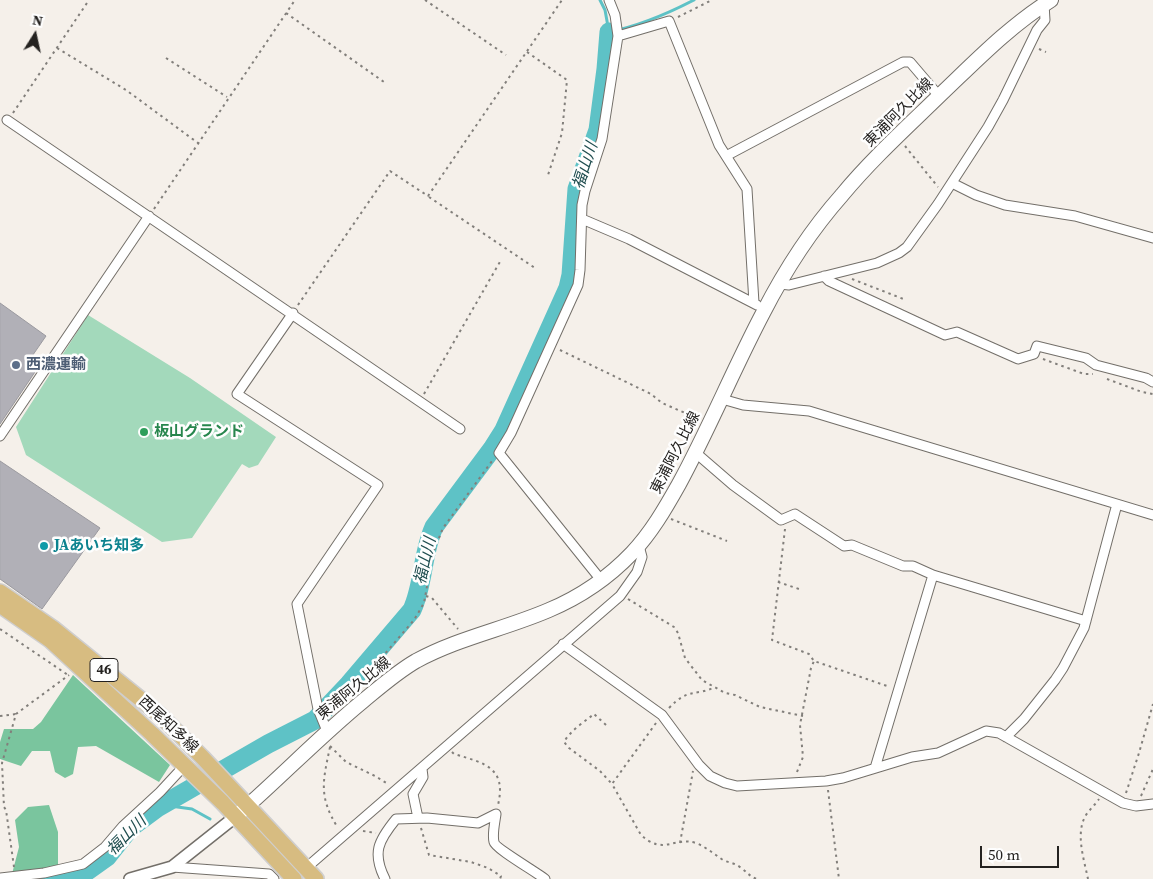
<!DOCTYPE html>
<meta charset="utf-8">
<style>
body{margin:0}
#map{position:relative;width:1153px;height:879px;overflow:hidden;background:#f5f0ea;font-family:"Source Serif 4",serif}
canvas{display:block}
.north{position:absolute;left:10px;top:10px;width:50px;height:50px;-webkit-text-stroke:4px #fefefe;paint-order:stroke;rotate:10deg;font-size:14px;font-weight:700;line-height:20px;text-align:center;color:#242220}
.north::after{content:'';display:block;margin:auto;width:18px;height:22px;background:#242220;clip-path:polygon(50% 0,100% 100%,50% 72%,0 100%)}
.scale{position:absolute;left:980px;top:846px;width:79px;height:22px;box-sizing:border-box;border:2px solid #242220;border-top:0;padding-left:6px;font-size:15px;line-height:18px;white-space:nowrap;color:#242220;-webkit-text-stroke:4px #fefefe;paint-order:stroke}
</style>
<div id="map">
<canvas width="1153" height="879"></canvas>
<div class="north">N</div>
<div class="scale">50 m</div>
</div>
<script>
const ctx = document.querySelector('canvas').getContext('2d');
ctx.lineJoin = 'round';
function fill(path, color) {
  ctx.fillStyle = color;
  ctx.fill(path, 'evenodd');
}
function trace(path, color, width, dash) {
  ctx.strokeStyle = color;
  ctx.lineWidth = width;
  ctx.lineCap = dash ? 'butt' : 'round';
  ctx.setLineDash(dash || []);
  ctx.stroke(path);
}
function write(font, color, halo, rows, align = 'center') {
  ctx.font = font + ' "Source Serif 4","Noto Sans JP",serif';
  ctx.lineWidth = 5;
  ctx.setLineDash([]);
  ctx.textBaseline = 'middle';
  ctx.strokeStyle = halo;
  ctx.fillStyle = color;
  for (const [text, x, y, turn = 0] of rows) {
    ctx.save();
    ctx.translate(x, y);
    ctx.rotate((+turn || 0) * Math.PI / 180);
    ctx.textAlign = isNaN(turn) ? turn : align;
    if (halo) ctx.strokeText(text, 0, 0);
    ctx.fillText(text, 0, 0);
    ctx.restore();
  }
}
fill(new Path2D(`
 M 88,315 L 190,378 L 276,437 L 258,465 L 249,468 L 242,464 L 192,538 L 162,542 L 26,455 L 16,427 Z`), '#a3d9bb');
fill(new Path2D(`
 M 73,675 L 170,765 L 159,782 L 96,746 L 78,747 L 73,774 L 65,778 L 55,772 L 50,751 L 32,751 L 21,766 L 0,759 L 0,742 L 4,729 L 33,729 L 41,722 Z
 M 49,805 L 58,832 L 58,869 L 12,874 L 19,847 L 15,820 L 28,807 Z`), '#7ac59e');
trace(new Path2D(`
 M 600,0 L 605,10 L 609,32 C 639,26 667,14 694,0
 M 163,805 L 192,809 L 210,819`), '#5ec2c6', 3);
trace(new Path2D(`
 M 50,879 L 86,872 L 107,857 L 130,828 L 157,808 L 268,744 L 315,720 L 349,684 L 412,610 C 424,584 422,553 434,527 L 492,449 L 504,430 L 568,288 L 571,275 L 577,189 L 598,130 L 606,69 L 609,32`), '#5ec2c6', 19);
const building = new Path2D(`
 M 0,303 L 46,336 L 28,362 L 37,369 L 0,424 Z
 M 0,461 L 100,528 L 42,609 L 0,579 Z`);
fill(building, '#b1b0b7');
trace(building, '#9a999f', 1);
const minor = new Path2D(`
 M 618,36 L 669,21 L 719,145 L 747,189 L 754,303
 M 7,120 L 460,429
 M 726,156 L 903,62 L 910,62 L 939,96
 M 952,183 L 976,195 L 1005,205 L 1075,216 L 1153,238
 M 582,219 L 629,239 L 757,305
 M 824,276 L 829,281 L 945,335 L 957,332 L 1018,359 L 1034,354 L 1037,346 L 1086,358 L 1096,365 L 1146,378 L 1153,382
 M 780,284 L 789,285 L 877,263 L 899,253 L 907,247 L 938,204 L 988,127 L 1003,100 L 1037,30 L 1045,20 L 1044,4
 M 293,313 L 237,394 L 378,485 L 297,604 L 318,709 L 327,731
 M 722,399 L 743,405 L 809,411 L 1153,515
 M 0,436 L 149,216
 M 696,453 L 733,485 L 781,520 L 795,514 L 844,546 L 852,545 L 903,566 L 913,566 L 933,575 L 1086,621
 M 601,580 L 499,453 L 511,433 L 578,285 L 580,270 L 582,205 L 585,191 L 602,139 L 618,36 L 615,15 L 609,0
 M 563,644 L 662,715 L 699,765 L 710,776 L 725,783 L 737,786 L 826,781 L 843,778 L 912,757 L 938,753 L 986,731 L 999,733 L 1123,803 L 1136,806 L 1153,804
 M 1006,737 L 1024,719 L 1055,680 L 1063,668 L 1084,628 L 1117,504
 M 875,768 L 933,575
 M 418,818 L 413,794 L 423,777 L 422,769
 M 172,867 L 269,874 L 274,879
 M 306,868 L 620,596 L 637,572 L 642,557 L 639,546
 M 0,878 L 44,873 L 83,864 L 105,847 L 123,826 L 160,792 L 185,765
 M 385,879 C 372,853 378,841 396,819 L 427,818 L 478,823 L 496,814 C 495,822 492,834 494,842 C 495,848 536,872 545,879`);
const tertiary = new Path2D(`
 M 130,879 L 172,867 L 235,817`);
const secondary = new Path2D(`
 M 235,817 C 279,779 319,737 363,701 C 380,687 397,672 416,661 C 458,638 505,629 549,610 C 580,597 609,577 632,553 C 651,533 665,509 679,484 C 709,429 733,370 763,313 C 784,272 811,230 842,195 C 871,160 905,129 938,97 C 974,63 1008,27 1051,0`);
const primary = new Path2D(`
 M 0,592 L 54,629 L 160,715 L 202,757 L 316,879
 M 0,605 L 50,640 L 152,734 L 223,803 L 294,879`);
trace(minor, '#736f69', 11);
trace(tertiary, '#736f69', 14);
trace(secondary, '#736f69', 16);
trace(primary, '#cfcece', 18);
trace(new Path2D(`
 M 425,0 L 506,55
 M 286,13 L 384,82
 M 678,17 L 712,0
 M 57,48 L 126,90 L 198,143
 M 1039,49 L 1046,52
 M 527,52 L 567,80 L 562,133 L 548,175
 M 166,58 L 227,97
 M 13,113 L 89,0
 M 905,146 L 938,187
 M 429,197 L 535,268
 M 154,209 L 295,0
 M 852,279 L 906,300
 M 298,305 L 390,171 L 428,196 L 562,0
 M 560,350 L 651,394 L 662,403 L 699,419
 M 1043,359 L 1084,374 L 1093,374
 M 1107,379 L 1142,392 L 1153,394
 M 424,394 L 501,260
 M 671,519 L 727,541
 M 785,529 L 772,640 L 809,654 L 814,661 L 890,687
 M 778,582 L 799,589
 M 426,596 L 432,598 L 458,629
 M 628,599 L 674,627 L 678,633 L 685,658 L 702,680 L 725,693 L 735,695 L 760,707 L 803,716
 M 0,629 L 68,675
 M 359,688 L 358,685 L 414,620 L 424,603 L 433,553 L 443,528 L 492,461
 M 669,708 C 689,687 694,697 715,687
 M 0,716 L 16,714
 M 656,723 L 612,784 L 641,835 C 664,856 674,836 696,843 C 706,847 714,854 723,860 C 729,863 736,863 741,868 C 747,872 750,877 757,879
 M 606,725 L 594,714 C 584,722 570,731 564,742 L 569,748 L 600,771 L 612,784
 M 330,746 L 346,762 L 375,776 L 388,784
 M 330,747 C 323,781 318,796 338,828
 M 452,752 L 454,754 C 484,763 507,767 498,805
 M 797,772 L 803,757 L 800,725 L 811,668 L 814,661
 M 828,790 L 839,879
 M 1126,793 L 1139,753 L 1153,704
 M 1141,796 L 1153,769
 M 421,828 L 429,855 L 471,862 L 488,868 L 501,876 L 500,879
 M 363,831 L 376,833
 M 680,843 L 693,771
 M 14,867 L 6,810 L 4,807 L 2,763 L 16,714 L 69,675
 M 1088,879 C 1084,859 1075,833 1086,815 C 1090,809 1095,805 1099,799`), '#827f7b', 2, [2.5, 4]);
trace(minor, '#fff', 9);
trace(tertiary, '#fff', 11);
trace(secondary, '#fff', 14);
trace(primary, '#d7bc81', 15);
for (const [x, y, r, color] of [
 [16,365,5,"#5c6f8a"],
 [144,432,5,"#2e9e5b"],
 [44,546,5,"#0f9aa8"]
]) {
  const dot = new Path2D();
  dot.arc(x, y, r, 0, 2 * Math.PI);
  ctx.fillStyle = color;
  ctx.fill(dot);
  trace(dot, '#fefefe', 2);
}
for (const [x, y, w] of [
 [104,670,28]
]) {
  const box = new Path2D();
  box.roundRect(x - w / 2, y - 11.5, w, 23, 4);
  ctx.fillStyle = '#fefefe';
  ctx.fill(box);
  trace(box, '#242220', 1);
}
write('bold 14px', '#242220', null, [
 ["46",104,670]
]);
write('15px', '#242220', '#fefefe', [
 ["東浦阿久比線",899,113,-45],
 ["東浦阿久比線",676,453,-63],
 ["東浦阿久比線",354,689,-39],
 ["西尾知多線",168,725,43]
]);
write('bold 15px', '#4e5e75', '#fefefe', [
 ["西濃運輸",26,365]
], 'left');
write('bold 15px', '#27864d', '#fefefe', [
 ["板山グランド",154,432]
], 'left');
write('bold 15px', '#0d838f', '#fefefe', [
 ["JAあいち知多",54,546]
], 'left');
write('italic 16px', '#204e50', '#fefefe', [
 ["福山川",586,166,-72],
 ["福山川",426,561,-77],
 ["福山川",127,836,-45]
]);
</script>
